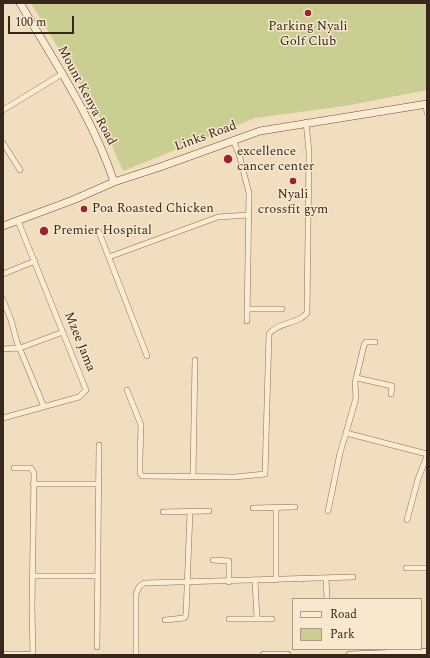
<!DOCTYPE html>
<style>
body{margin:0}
#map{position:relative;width:430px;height:658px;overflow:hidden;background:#f0debf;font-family:Spectral,serif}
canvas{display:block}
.frame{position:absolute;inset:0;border:4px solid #38271c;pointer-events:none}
.legend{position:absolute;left:292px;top:598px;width:130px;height:52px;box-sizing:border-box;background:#f7e8ce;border:1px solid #ab9b87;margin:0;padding:5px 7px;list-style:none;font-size:12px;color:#38271c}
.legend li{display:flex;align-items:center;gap:8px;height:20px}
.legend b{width:20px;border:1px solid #ab9b87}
.scale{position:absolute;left:8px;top:16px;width:66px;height:18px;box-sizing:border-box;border:2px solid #38271c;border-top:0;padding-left:5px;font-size:12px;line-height:14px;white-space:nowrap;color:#38271c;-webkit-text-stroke:3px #f7e8ce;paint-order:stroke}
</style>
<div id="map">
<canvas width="430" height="658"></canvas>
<div class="frame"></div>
<ul class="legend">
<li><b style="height:5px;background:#faebd2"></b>Road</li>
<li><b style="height:11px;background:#cbce92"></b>Park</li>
</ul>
<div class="scale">100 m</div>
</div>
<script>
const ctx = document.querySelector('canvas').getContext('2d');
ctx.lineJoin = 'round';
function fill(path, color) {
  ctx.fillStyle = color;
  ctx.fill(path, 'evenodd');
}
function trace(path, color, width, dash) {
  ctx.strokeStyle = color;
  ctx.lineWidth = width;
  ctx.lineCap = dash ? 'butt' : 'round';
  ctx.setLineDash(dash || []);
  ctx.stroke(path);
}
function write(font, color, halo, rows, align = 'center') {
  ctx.font = font + ' Spectral,serif';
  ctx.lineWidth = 3;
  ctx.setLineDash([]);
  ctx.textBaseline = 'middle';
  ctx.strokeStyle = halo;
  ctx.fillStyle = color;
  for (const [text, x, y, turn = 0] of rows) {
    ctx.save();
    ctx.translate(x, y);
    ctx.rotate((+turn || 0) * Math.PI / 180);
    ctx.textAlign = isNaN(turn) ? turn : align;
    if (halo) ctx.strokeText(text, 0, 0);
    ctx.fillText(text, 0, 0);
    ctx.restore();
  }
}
fill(new Path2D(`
 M 31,3 L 427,3 L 427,90 L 345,106 L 255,118 L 123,171 L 99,116 Z`), '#cbce92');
const minor = new Path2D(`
 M 426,104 L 427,113
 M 3,110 L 62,74
 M 233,140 L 239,154 L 249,193 L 247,321
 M 3,143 L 20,170
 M 99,232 L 147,356
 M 109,257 L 218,217 L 249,215
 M 3,274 L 35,261
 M 3,300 L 11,320 L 17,342 L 44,407
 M 248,309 L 282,309
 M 3,349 L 20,348 L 63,332
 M 357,378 L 392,386 L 391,394
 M 127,390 L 141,425 L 140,457 L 140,473 L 142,476 L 235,477 L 265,474 L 269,334 C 278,322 299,324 307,313 L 309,152 L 306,122
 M 3,418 L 79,397 L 86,390 L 18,221
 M 346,433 L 356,398 L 355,383 L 364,345 L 366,342 L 375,342
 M 14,468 L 31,468 L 34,473 L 32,608 L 33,655
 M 193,476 L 195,360
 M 33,484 L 99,484
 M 253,508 L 295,507
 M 328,511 L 340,453 L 346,433 L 427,454
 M 163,512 L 209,511
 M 407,520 L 418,479 L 427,456
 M 213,560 L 229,561 L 229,582
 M 406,568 L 427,568
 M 32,576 L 98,576
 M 326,579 L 327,599
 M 276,580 L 276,508
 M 255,581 L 257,618
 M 229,619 L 272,619
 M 165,620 L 184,618 L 186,615 L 190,512
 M 97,647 L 99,445
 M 136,655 L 136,594 L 139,587 L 144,583 L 353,577`);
const secondary = new Path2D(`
 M 20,3 C 54,61 93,118 114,182
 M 3,226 L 73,200 L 114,182 L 160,167 L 260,131 L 427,104
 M 3,655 L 31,655
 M 264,655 L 287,655
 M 350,655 L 427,652`);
trace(minor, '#896e56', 6);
trace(secondary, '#6a4f3a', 8);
trace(minor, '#faebd2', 5);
trace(secondary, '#faebd2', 7);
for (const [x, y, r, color] of [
 [308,13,4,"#9a242d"],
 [228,159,5,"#9a242d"],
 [293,181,4,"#9a242d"],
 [84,209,4,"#9a242d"],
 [44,231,5,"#9a242d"]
]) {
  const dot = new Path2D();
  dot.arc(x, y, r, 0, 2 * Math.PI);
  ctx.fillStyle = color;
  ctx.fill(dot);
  trace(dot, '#f7e8ce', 1.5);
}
write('13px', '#38271c', '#f7e8ce', [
 ["Parking Nyali",308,27,"center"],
 ["Golf Club",308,42,"center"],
 ["excellence",237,152],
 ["cancer center",237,167],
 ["Nyali",293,195,"center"],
 ["crossfit gym",293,210,"center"],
 ["Poa Roasted Chicken",92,209],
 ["Premier Hospital",53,231]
], 'left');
write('13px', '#38271c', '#f7e8ce', [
 ["Mount Kenya Road",86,96,62],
 ["Links Road",206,137,-20],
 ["Mzee Jama",79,342,68]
]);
</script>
